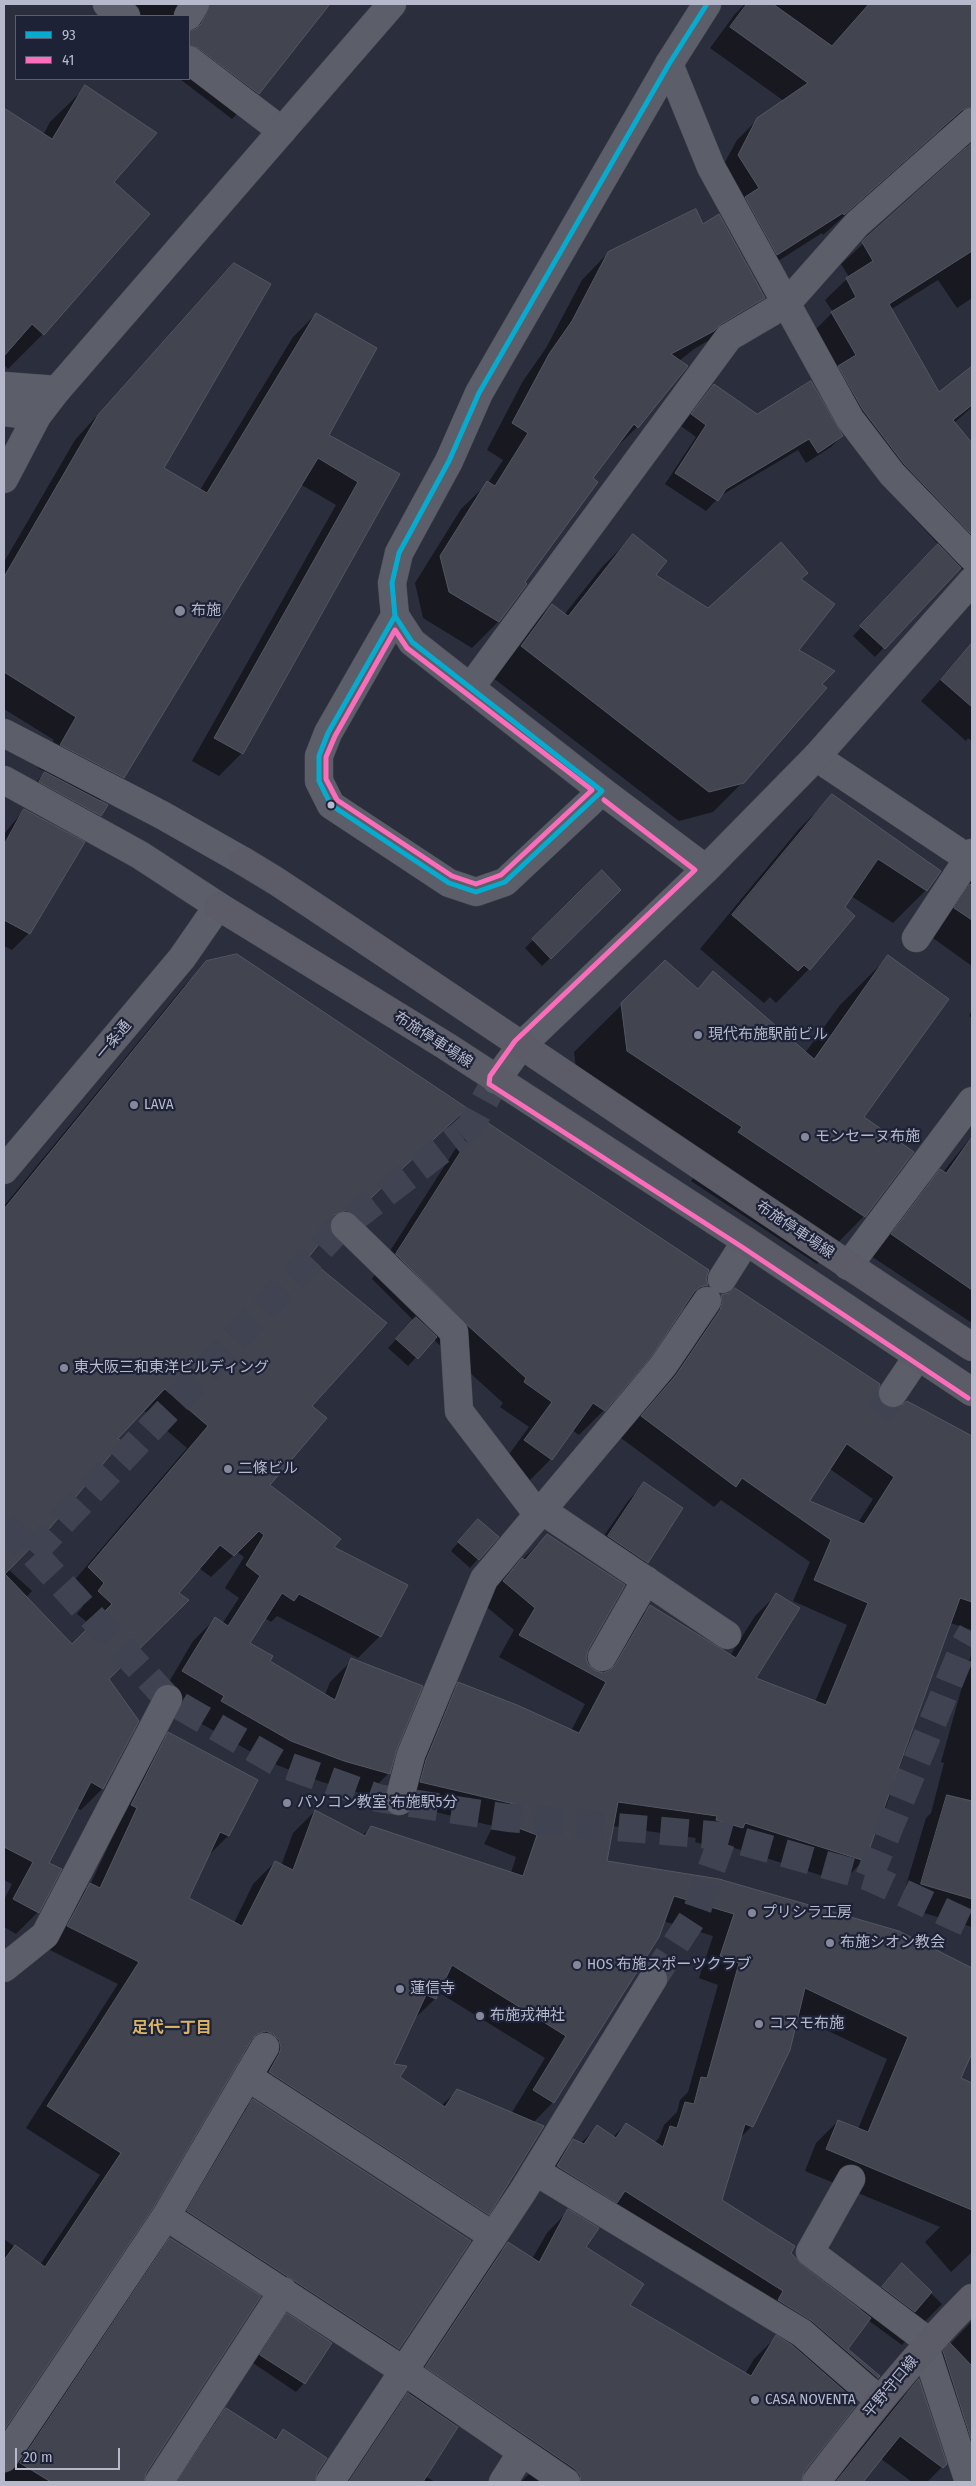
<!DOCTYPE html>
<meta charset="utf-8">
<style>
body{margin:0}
#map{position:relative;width:976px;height:2486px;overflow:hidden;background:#2b2e3c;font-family:"Fira Sans Condensed",sans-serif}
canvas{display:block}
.frame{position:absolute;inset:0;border:5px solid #b6b9cc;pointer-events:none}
.legend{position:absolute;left:15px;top:15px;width:175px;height:65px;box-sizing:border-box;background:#1e2237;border:1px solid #5b5e73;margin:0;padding:6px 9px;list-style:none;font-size:15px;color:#b6b9cc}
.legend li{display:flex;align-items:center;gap:10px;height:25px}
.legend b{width:25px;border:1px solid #5b5e73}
.scale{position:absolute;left:15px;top:2448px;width:105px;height:22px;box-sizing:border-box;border:2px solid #b6b9cc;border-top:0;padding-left:6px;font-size:15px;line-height:18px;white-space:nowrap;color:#b6b9cc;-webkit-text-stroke:4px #1e2237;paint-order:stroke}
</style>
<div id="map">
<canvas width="976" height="2486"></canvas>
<div class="frame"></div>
<ul class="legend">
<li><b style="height:6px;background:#06acd0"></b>93</li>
<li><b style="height:6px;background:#fb6dba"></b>41</li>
</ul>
<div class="scale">20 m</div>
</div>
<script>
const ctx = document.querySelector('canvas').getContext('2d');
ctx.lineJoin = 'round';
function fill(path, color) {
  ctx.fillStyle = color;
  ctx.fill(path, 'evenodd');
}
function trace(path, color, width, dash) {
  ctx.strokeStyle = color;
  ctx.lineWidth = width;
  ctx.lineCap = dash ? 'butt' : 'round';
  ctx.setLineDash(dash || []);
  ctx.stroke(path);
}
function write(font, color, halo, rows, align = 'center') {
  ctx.font = font + ' "Fira Sans Condensed","Noto Sans JP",sans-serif';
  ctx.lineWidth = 4.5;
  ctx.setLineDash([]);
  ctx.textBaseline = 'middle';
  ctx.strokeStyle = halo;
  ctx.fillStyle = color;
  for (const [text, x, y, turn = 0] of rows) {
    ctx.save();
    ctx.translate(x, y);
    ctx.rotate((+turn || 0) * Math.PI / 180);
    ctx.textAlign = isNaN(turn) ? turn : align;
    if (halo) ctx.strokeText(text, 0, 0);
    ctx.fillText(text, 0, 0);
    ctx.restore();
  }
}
fill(new Path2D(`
 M 108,4 L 330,4 L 258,93 L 232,119 L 180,79 L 189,79 L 189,16 L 101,16 Z
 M 745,4 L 962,4 L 972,11 L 972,298 L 957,308 L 938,280 L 890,310 L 938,394 L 970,369 L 972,373 L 972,407 L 954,423 L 972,445 L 972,578 L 960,567 L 875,657 L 853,636 L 939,545 L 883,485 L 842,431 L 811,334 L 833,312 L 825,300 L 849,277 L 841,264 L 965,151 L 967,140 L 946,127 L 939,131 L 823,235 L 822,233 L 756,275 L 717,177 L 737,140 L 758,119 L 784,101 L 710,48 L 735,14 Z
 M 86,87 L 112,182 L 43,334 L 8,369 L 4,365 L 4,109 L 43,135 L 50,122 Z
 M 703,225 L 764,297 L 737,324 L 694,349 L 679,361 L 637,427 L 611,453 L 591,479 L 523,583 L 525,585 L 498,622 L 472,648 L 423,618 L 415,583 L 461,509 L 488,483 L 503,460 L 487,450 L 523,381 L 546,348 L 582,280 L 608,253 Z
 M 234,264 L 163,468 L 200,490 L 293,337 L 316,314 L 327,435 L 398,475 L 242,753 L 219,776 L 192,761 L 336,505 L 300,484 L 123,777 L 99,801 L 100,815 L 83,832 L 28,790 L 46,772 L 38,768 L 54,740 L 4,709 L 4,562 L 75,440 Z
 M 714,385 L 757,415 L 842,436 L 831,447 L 806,463 L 798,450 L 720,496 L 706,511 L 665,484 L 696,437 L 681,426 Z
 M 633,536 L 654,576 L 709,609 L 800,580 L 797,651 L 820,685 L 743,782 L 713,812 L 679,821 L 492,677 L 522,635 L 552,605 L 564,615 L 603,566 Z
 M 969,648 L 972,651 L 972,741 L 968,738 L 966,741 L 921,701 Z
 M 832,796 L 926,890 L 893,923 L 851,896 L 843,907 L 854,916 L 809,969 L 776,1003 L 770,997 L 764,1003 L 700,949 L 799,829 Z
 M 24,810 L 29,933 L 12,950 L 4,946 L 4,834 Z
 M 602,872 L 619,890 L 542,966 L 525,948 Z
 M 972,876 L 972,966 L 930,936 L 951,904 L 965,891 Z
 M 888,957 L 862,1118 L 864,1216 L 817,1264 L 691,1181 L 695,1175 L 580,1099 L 574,1052 L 665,962 L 697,990 L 713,973 L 805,1053 L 840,1005 Z
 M 207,963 L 465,1109 L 334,1232 L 330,1229 L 306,1258 L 311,1406 L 269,1486 L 332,1548 L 380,1636 L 358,1658 L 277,1616 L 271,1622 L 265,1618 L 249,1644 L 268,1661 L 325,1695 L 330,1682 L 352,1660 L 395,1749 L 389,1773 L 367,1795 L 322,1782 L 269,1762 L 200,1723 L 203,1718 L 162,1694 L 193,1641 L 215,1619 L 222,1624 L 239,1598 L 225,1588 L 244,1557 L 237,1552 L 211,1577 L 199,1568 L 107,1680 L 102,1789 L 81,1810 L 76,1808 L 47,1863 L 60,1870 L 38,1912 L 16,1934 L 4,1927 L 4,1900 L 12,1884 L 4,1880 L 4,1206 L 185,985 ZM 143,1410 L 187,1448 L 67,1589 L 83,1606 L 77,1614 L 92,1626 L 72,1646 L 26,1597 L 32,1591 L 8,1569 Z
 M 972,1010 L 972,1018 L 969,1016 Z
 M 482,1120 L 705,1278 L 707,1285 L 682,1310 L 650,1356 L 604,1410 L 579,1435 L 572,1430 L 551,1459 L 526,1484 L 501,1465 L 529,1427 L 500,1407 L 503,1403 L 433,1339 L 408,1366 L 388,1348 L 414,1321 L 372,1279 L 458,1145 ZM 463,1147 L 466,1147 L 394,1260 L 392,1259 Z
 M 972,1136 L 972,1323 L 871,1256 L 920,1192 L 941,1171 L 943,1172 Z
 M 722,1296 L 876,1391 L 878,1400 L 884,1407 L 892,1410 L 900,1408 L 907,1402 L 972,1437 L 972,1630 L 950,1623 L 879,1827 L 874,1831 L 864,1860 L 842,1882 L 725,1845 L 720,1849 L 695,1842 L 696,1838 L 612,1826 L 606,1862 L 953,1959 L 972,1970 L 972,2050 L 959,2079 L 972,2084 L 972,2118 L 955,2159 L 972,2168 L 972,2252 L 951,2272 L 925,2242 L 940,2227 L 805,2171 L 816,2143 L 838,2121 L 858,2129 L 887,2059 L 797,2016 L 752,2126 L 739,2139 L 720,2200 L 860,2311 L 902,2265 L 942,2304 L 902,2345 L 868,2320 L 846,2349 L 879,2376 L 854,2401 L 803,2472 L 792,2482 L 521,2482 L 529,2474 L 458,2425 L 425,2476 L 435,2482 L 343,2482 L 386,2416 L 410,2392 L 404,2389 L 486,2265 L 508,2244 L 532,2259 L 547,2233 L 568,2211 L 584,2247 L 628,2306 L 745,2374 L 754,2359 L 776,2337 L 796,2347 L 757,2322 L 762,2313 L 604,2214 L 594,2223 L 536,2188 L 552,2163 L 573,2141 L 580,2144 L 597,2127 L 613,2137 L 626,2124 L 654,2143 L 659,2138 L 664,2125 L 677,2112 L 680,2100 L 688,2092 L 718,1985 L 699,1978 L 713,1936 L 663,1921 L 553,2102 L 533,2123 L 488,2214 L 466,2235 L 248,2094 L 251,2055 L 243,2053 L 152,2207 L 4,2428 L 4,2239 L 40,2265 L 100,2175 L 26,2128 L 118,1984 L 46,1948 L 68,1906 L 90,1885 L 116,1830 L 110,1827 L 147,1756 L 168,1734 L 228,1836 L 207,1857 L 187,1898 L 234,1923 L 253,1884 L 275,1862 L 281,1866 L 293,1833 L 315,1811 L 362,1836 L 371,1827 L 511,1873 L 516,1857 L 484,1844 L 493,1826 L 399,1803 L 437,1705 L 458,1684 L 571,1731 L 585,1704 L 499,1657 L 514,1630 L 482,1603 L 501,1581 L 547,1535 L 587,1649 L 585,1658 L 587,1665 L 593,1671 L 602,1674 L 628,1629 L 650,1607 L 730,1656 L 755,1616 L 776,1595 L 754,1679 L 815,1702 L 847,1625 L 793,1601 L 810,1562 L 721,1500 L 714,1507 L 621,1438 L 654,1398 L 699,1333 L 700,1317 ZM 830,1469 L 873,1499 L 858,1523 L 808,1501 ZM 438,1992 L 545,2058 L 511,2114 L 457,2091 L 441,2106 L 398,2077 L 392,2065 L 413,2020 L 435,1999 Z
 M 644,1484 L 647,1562 L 630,1579 L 592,1553 L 628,1501 Z
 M 470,1529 L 497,1537 L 470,1568 L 451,1551 Z
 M 972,1651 L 972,1927 L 900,1906 L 926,1818 L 931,1813 L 944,1763 L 941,1762 Z
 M 253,2100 L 398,2348 L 381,2365 L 171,2228 L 236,2117 Z
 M 171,2239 L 142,2482 L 4,2482 L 4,2475 L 149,2261 Z
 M 287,2315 L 304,2383 L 296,2392 L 253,2363 L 279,2323 Z
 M 972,2321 L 972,2482 L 922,2374 Z
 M 918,2381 L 942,2467 L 927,2482 L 912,2482 L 880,2458 L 861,2482 L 833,2482 L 898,2402 Z
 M 226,2410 L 274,2440 L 283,2430 L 316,2473 L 313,2482 L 171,2482 L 204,2431 Z`), '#0007');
const building = new Path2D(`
 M 211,4 L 330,4 L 259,94 L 198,48 L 189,45 L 189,31 L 196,29 L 201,24 Z
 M 747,4 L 773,4 L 832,46 L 869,4 L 972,4 L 972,107 L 962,110 L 844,215 L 843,213 L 777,255 L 745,197 L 759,188 L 738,155 L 757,118 L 808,83 L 730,27 Z
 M 85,85 L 157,133 L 114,182 L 150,214 L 44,335 L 32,324 L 4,356 L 4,108 L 52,139 Z
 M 972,143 L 972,251 L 889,304 L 939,392 L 972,366 L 972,405 L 953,420 L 972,443 L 972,535 L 904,464 L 863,410 L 838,366 L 856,355 L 831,312 L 856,297 L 846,278 L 873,261 L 862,242 Z
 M 696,209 L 703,224 L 719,214 L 765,298 L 721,324 L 714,331 L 671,354 L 688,366 L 638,428 L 634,424 L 593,478 L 598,482 L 525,582 L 527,584 L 499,622 L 449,592 L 440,556 L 487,481 L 495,486 L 528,433 L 512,423 L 549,354 L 572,321 L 608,252 Z
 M 234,263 L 271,284 L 164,468 L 207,493 L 316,313 L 377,348 L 329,435 L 400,474 L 243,754 L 214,738 L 358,482 L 318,458 L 124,778 L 60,745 L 76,717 L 4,672 L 4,577 L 98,415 Z
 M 811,381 L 843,436 L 818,453 L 809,439 L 726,489 L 718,501 L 675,473 L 706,425 L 691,414 L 714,384 L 757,414 Z
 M 633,534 L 667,561 L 656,575 L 708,608 L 781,542 L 808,573 L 801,579 L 835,604 L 799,650 L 835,671 L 822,684 L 827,688 L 744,783 L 709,792 L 521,646 L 552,604 L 568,616 Z
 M 938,544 L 961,568 L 885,649 L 860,626 Z
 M 972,643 L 972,707 L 941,680 Z
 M 45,772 L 108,805 L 101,816 L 39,782 Z
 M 832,794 L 941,871 L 927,891 L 878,859 L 845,907 L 855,916 L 810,970 L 804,965 L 798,971 L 732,915 Z
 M 24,809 L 85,842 L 30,934 L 4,920 L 4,845 Z
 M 602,870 L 621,890 L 551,959 L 532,939 Z
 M 970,884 L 972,886 L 972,920 L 954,908 Z
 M 237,954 L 467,1108 L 357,1211 L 349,1206 L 345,1211 L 334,1215 L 330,1222 L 330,1230 L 308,1258 L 387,1323 L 312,1406 L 327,1418 L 270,1485 L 341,1539 L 334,1547 L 408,1585 L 381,1637 L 299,1594 L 294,1601 L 282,1593 L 250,1643 L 273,1656 L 270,1661 L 335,1700 L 351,1658 L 423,1686 L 397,1749 L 390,1774 L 344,1761 L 291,1741 L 221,1701 L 224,1696 L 182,1671 L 215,1617 L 228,1626 L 260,1576 L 246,1565 L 264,1535 L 259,1531 L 234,1556 L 220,1545 L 179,1593 L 189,1600 L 109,1679 L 139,1721 L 103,1789 L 91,1782 L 49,1863 L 62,1869 L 39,1913 L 13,1899 L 33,1862 L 4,1847 L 4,1209 L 206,961 ZM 165,1389 L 208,1426 L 88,1567 L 104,1583 L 98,1591 L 112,1604 L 72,1644 L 5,1574 L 50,1528 L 122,1441 L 118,1439 Z
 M 888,955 L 949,999 L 864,1117 L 914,1152 L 865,1217 L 738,1132 L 742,1127 L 627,1051 L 621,1003 L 665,960 L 698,989 L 713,971 L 814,1059 Z
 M 482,1119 L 709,1270 L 706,1278 L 708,1285 L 700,1287 L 694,1292 L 651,1357 L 605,1411 L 593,1403 L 552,1460 L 524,1440 L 552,1402 L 524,1382 L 526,1378 L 466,1324 L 396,1254 Z
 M 972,1137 L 972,1290 L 891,1234 L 940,1169 L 946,1173 Z
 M 735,1288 L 880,1384 L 878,1391 L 879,1399 L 885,1406 L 892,1409 L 899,1407 L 907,1401 L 972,1436 L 972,1602 L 960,1598 L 865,1861 L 745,1823 L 743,1828 L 716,1820 L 717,1816 L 618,1802 L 607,1861 L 719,1879 L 899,1931 L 972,1968 L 972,2053 L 961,2078 L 972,2083 L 972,2210 L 826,2149 L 838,2120 L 868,2132 L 908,2037 L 805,1988 L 790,2050 L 753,2127 L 745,2124 L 722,2200 L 795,2246 L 791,2253 L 801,2264 L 871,2318 L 848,2349 L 880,2376 L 878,2378 L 812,2321 L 778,2300 L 783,2291 L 625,2191 L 617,2203 L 557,2166 L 573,2139 L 584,2144 L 597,2125 L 616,2138 L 626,2123 L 663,2147 L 670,2126 L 677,2128 L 685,2102 L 694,2104 L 701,2077 L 707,2078 L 739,1963 L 720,1956 L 734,1914 L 674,1896 L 659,1937 L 554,2103 L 533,2090 L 566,2036 L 452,1965 L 436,1999 L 426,1995 L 394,2064 L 407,2066 L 400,2077 L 445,2107 L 457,2089 L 544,2126 L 489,2215 L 269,2072 L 279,2054 L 281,2048 L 279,2040 L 273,2034 L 266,2031 L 257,2034 L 252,2039 L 153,2208 L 4,2430 L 4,2260 L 15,2245 L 45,2267 L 121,2153 L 47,2106 L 139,1962 L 67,1926 L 90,1883 L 100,1888 L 137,1808 L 131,1805 L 168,1732 L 258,1780 L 229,1836 L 220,1832 L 189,1898 L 242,1926 L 275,1861 L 293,1870 L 315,1810 L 365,1836 L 371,1826 L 523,1876 L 537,1835 L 505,1823 L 514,1804 L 420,1782 L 426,1760 L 458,1682 L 517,1705 L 579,1733 L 606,1682 L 519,1635 L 535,1608 L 503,1581 L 522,1558 L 525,1560 L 547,1534 L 625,1585 L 588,1650 L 586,1658 L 588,1664 L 594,1670 L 603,1673 L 610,1670 L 615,1665 L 650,1605 L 736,1658 L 776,1593 L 800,1608 L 756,1678 L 826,1705 L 868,1603 L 814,1580 L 831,1540 L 742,1478 L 736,1487 L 641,1416 L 676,1375 L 720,1310 L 722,1303 L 721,1295 L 729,1293 ZM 847,1444 L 894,1477 L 864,1524 L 810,1501 Z
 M 416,1317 L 437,1337 L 418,1359 L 396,1339 Z
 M 644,1482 L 683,1508 L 648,1563 L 608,1536 Z
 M 478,1519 L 499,1537 L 479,1560 L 458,1542 Z
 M 947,1795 L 972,1801 L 972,1899 L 921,1884 Z
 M 253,2099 L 471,2241 L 399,2349 L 187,2211 Z
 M 568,2209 L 599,2228 L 586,2247 L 644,2284 L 630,2305 L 751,2376 L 776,2335 L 793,2346 L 858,2403 L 804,2472 L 801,2482 L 581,2482 L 580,2475 L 575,2469 L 425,2367 L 508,2242 L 539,2262 Z
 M 170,2238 L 261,2296 L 146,2473 L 144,2482 L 51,2482 L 20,2463 Z
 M 902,2263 L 932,2292 L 915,2312 L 882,2287 Z
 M 287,2313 L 332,2343 L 305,2384 L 260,2355 Z
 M 950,2343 L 972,2366 L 972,2442 L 943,2351 Z
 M 919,2379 L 947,2464 L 943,2468 L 900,2436 L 863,2482 L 836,2482 Z
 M 408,2393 L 458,2427 L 423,2482 L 349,2482 Z
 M 226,2408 L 276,2440 L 283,2429 L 327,2458 L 317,2473 L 315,2482 L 177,2482 Z`);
fill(building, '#424450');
trace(building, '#535663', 1);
trace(new Path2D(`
 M 33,1553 L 337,1231 L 461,1135
 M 869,1877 L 964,1646 L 972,1632`), '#404352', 28, [28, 14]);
trace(new Path2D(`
 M 461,1135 L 470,1127 L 496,1080
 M 878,1414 L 893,1393
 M 653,1979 L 696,1913 L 723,1836`), '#404352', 28, [28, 14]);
trace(new Path2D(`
 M 4,1526 L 33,1553 L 168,1699 L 277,1762 L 378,1798 L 508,1818 L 723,1836 L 869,1877 L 972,1925`), '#404352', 28, [28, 14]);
const minor = new Path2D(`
 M 107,4 L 126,16
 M 188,16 L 195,4
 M 189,60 L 282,131
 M 669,64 L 711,167 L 850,419 L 892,474 L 972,557
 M 4,386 L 57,390
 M 4,412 L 37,416 L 57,390
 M 395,616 L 412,642 L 602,791 L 505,882 L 476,892 L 449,883 L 331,805 L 319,781 L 319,756 L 328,733 Z
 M 470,688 L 729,337 L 787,303 L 857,224 L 972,122
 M 816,757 L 972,861
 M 916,938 L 972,853
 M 4,1170 L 182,958 L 218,906
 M 345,1226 L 454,1332 L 459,1411 L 539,1516
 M 848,1266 L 972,1101
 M 722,1279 L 746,1241
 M 893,1393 L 918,1356
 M 543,1511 L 727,1635
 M 602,1657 L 646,1580
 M 399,1801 L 411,1755 L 484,1579 L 663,1366 L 707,1301
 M 4,1968 L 45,1935 L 168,1699
 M 248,2077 L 493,2236
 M 535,2171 L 802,2333 L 879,2400
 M 851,2179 L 810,2252 L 929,2342
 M 166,2216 L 404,2371 L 566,2482
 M 925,2347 L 969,2482
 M 4,2458 L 166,2216 L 265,2047
 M 159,2482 L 283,2291
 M 330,2482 L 523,2191 L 653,1979
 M 503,2482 L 522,2452`);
const tertiary = new Path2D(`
 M 57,390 L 392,4
 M 4,479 L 37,416
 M 395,616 L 392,583 L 399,553 L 449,461 L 479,393 L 669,64 L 707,4
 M 4,733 L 162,815 L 243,861
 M 4,780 L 140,855 L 218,906
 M 602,791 L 706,869
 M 496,1080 L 521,1046 L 706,869 L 816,757 L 972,581`);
const secondary = new Path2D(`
 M 243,861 L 276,881 C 509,1035 739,1194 972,1347
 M 218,906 L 446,1046 L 746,1241 L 972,1392
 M 816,2482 C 865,2418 915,2355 972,2298`);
trace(minor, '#494b55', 29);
trace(tertiary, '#494b55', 29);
trace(secondary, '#494b55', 29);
trace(minor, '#5c5e69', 28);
trace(tertiary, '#5c5e69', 28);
trace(secondary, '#5b5c67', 28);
trace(new Path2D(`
 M 395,616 L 412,642 L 602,791 L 505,882 L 476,892 L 449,883 L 331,805 L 319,781 L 319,756 L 328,733 Z
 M 395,616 L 392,583 L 399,553 L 449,461 L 479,393 L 669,64 L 707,4`), '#06acd0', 5);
trace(new Path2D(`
 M 395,630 L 407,648 L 592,790 L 501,875 L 476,884 L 452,876 L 337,800 L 326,779 L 326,757 L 335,736 Z
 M 604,800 L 695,870 L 515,1041 L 490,1076 L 489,1084 L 742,1247 L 968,1398`), '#fb6dba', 5);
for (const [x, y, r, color] of [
 [180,611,6,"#85889a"],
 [331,805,4.5,"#b6b9cc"],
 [698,1035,5,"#85889a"],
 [134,1105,5,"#85889a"],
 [805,1137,5,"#85889a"],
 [64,1368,5,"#85889a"],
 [228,1469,5,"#85889a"],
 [287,1803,5,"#85889a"],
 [752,1913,5,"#85889a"],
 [830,1943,5,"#85889a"],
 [577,1965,5,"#85889a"],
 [400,1989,5,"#85889a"],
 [480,2016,5,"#85889a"],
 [759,2024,5,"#85889a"],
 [755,2400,5,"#85889a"]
]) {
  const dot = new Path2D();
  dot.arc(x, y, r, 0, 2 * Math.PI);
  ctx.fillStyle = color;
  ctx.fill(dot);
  trace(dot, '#1e2237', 2);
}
write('15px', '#b6b9cc', '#1e2237', [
 ["布施",191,611],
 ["現代布施駅前ビル",708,1035],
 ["LAVA",144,1105],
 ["モンセーヌ布施",815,1137],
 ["東大阪三和東洋ビルディング",74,1368],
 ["二條ビル",238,1469],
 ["パソコン教室 布施駅5分",297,1803],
 ["プリシラ工房",762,1913],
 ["布施シオン教会",840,1943],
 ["HOS 布施スポーツクラブ",587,1965],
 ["蓮信寺",410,1989],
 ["布施戎神社",490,2016],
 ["コスモ布施",769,2024],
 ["CASA NOVENTA",765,2400]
], 'left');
write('15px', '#b6b9cc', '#1e2237', [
 ["一条通",114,1040,-50],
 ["布施停車場線",433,1040,33],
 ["布施停車場線",795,1230,34],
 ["平野守口線",891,2387,-50]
]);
write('bold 16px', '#dab364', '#1e2237', [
 ["足代一丁目",172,2029]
]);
</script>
